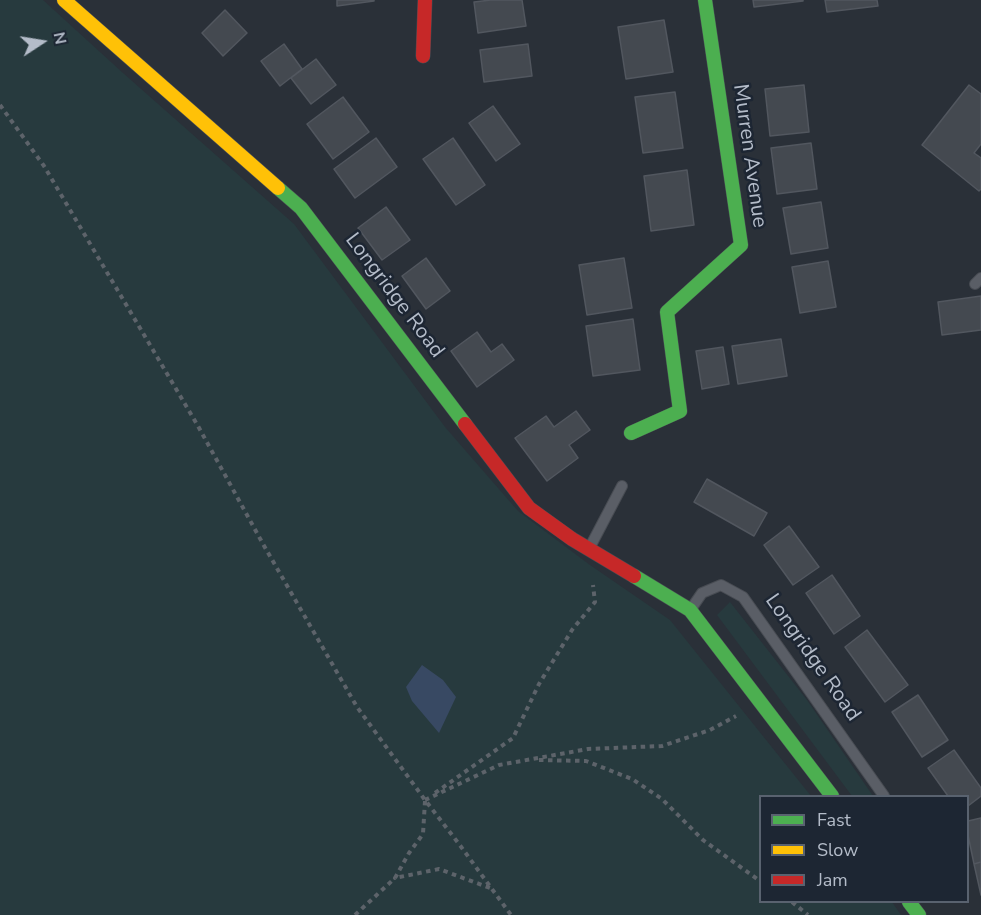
<!DOCTYPE html>
<style>
body{margin:0}
#map{position:relative;width:981px;height:915px;overflow:hidden;background:#2a3038;font-family:"Nunito Sans",sans-serif}
canvas{display:block}
.legend{position:absolute;left:759px;top:795px;width:210px;height:108px;box-sizing:border-box;background:#1d2633;border:2px solid #59626f;margin:0;padding:8px 10px;list-style:none;font-size:18px;color:#b4bcc9}
.legend li{display:flex;align-items:center;gap:12px;height:30px}
.legend b{width:30px;border:2px solid #59626f}
.north{position:absolute;left:12px;top:12px;width:60px;height:60px;-webkit-text-stroke:4px #1d2633;paint-order:stroke;rotate:78deg;font-size:16px;font-weight:700;line-height:24px;text-align:center;color:#b4bcc9}
.north::after{content:'';display:block;margin:auto;width:21px;height:27px;background:#b4bcc9;clip-path:polygon(50% 0,100% 100%,50% 72%,0 100%)}
</style>
<div id="map">
<canvas width="981" height="915"></canvas>
<ul class="legend">
<li><b style="height:8px;background:#4caf50"></b>Fast</li>
<li><b style="height:8px;background:#ffc107"></b>Slow</li>
<li><b style="height:8px;background:#c62828"></b>Jam</li>
</ul>
<div class="north">N</div>
</div>
<script>
const ctx = document.querySelector('canvas').getContext('2d');
ctx.lineJoin = 'round';
function fill(path, color) {
  ctx.fillStyle = color;
  ctx.fill(path, 'evenodd');
}
function trace(path, color, width, dash) {
  ctx.strokeStyle = color;
  ctx.lineWidth = width;
  ctx.lineCap = dash ? 'butt' : 'round';
  ctx.setLineDash(dash || []);
  ctx.stroke(path);
}
function write(font, color, halo, rows, align = 'center') {
  ctx.font = font + ' "Nunito Sans",sans-serif';
  ctx.lineWidth = 5;
  ctx.setLineDash([]);
  ctx.textBaseline = 'middle';
  ctx.strokeStyle = halo;
  ctx.fillStyle = color;
  for (const [text, x, y, turn = 0] of rows) {
    ctx.save();
    ctx.translate(x, y);
    ctx.rotate((+turn || 0) * Math.PI / 180);
    ctx.textAlign = isNaN(turn) ? turn : align;
    if (halo) ctx.strokeText(text, 0, 0);
    ctx.fillText(text, 0, 0);
    ctx.restore();
  }
}
fill(new Path2D(`
 M 0,0 L 43,0 L 123,73 L 294,224 L 445,427 L 518,511 L 590,565 L 670,620 L 811,796 L 760,796 L 760,902 L 892,902 L 901,915 L 0,915 Z
 M 730,602 L 807,700 L 873,796 L 852,796 L 717,615 Z`), '#273a3e');
fill(new Path2D(`
 M 422,665 L 443,680 L 456,697 L 439,733 L 412,701 L 406,687 Z`), '#384963');
const building = new Path2D(`
 M 337,0 L 374,0 L 374,1 L 337,6 Z
 M 491,0 L 522,0 L 526,26 L 478,33 L 474,2 Z
 M 753,0 L 803,0 L 803,1 L 754,7 Z
 M 825,0 L 877,0 L 878,6 L 827,12 Z
 M 225,10 L 247,33 L 223,56 L 202,33 Z
 M 664,20 L 673,72 L 626,79 L 618,27 Z
 M 284,44 L 302,69 L 280,86 L 261,61 Z
 M 528,44 L 532,76 L 484,82 L 480,50 Z
 M 316,59 L 336,85 L 311,104 L 291,78 Z
 M 804,85 L 809,132 L 770,136 L 765,89 Z
 M 969,85 L 981,94 L 981,144 L 974,153 L 981,158 L 981,189 L 979,191 L 922,145 Z
 M 675,92 L 683,148 L 643,153 L 635,97 Z
 M 343,97 L 369,132 L 333,159 L 307,124 Z
 M 493,106 L 520,144 L 496,161 L 469,123 Z
 M 376,138 L 397,167 L 355,198 L 334,169 Z
 M 453,138 L 485,185 L 456,205 L 423,159 Z
 M 811,143 L 817,189 L 777,194 L 771,148 Z
 M 687,170 L 694,225 L 651,231 L 644,176 Z
 M 821,202 L 828,248 L 791,254 L 783,208 Z
 M 386,207 L 410,240 L 382,260 L 358,228 Z
 M 426,258 L 450,291 L 426,309 L 402,276 Z
 M 624,258 L 632,308 L 587,315 L 579,265 Z
 M 828,261 L 836,307 L 800,313 L 792,267 Z
 M 981,296 L 981,330 L 942,335 L 938,302 Z
 M 633,319 L 640,370 L 593,376 L 586,326 Z
 M 477,332 L 491,352 L 502,344 L 514,360 L 477,387 L 451,351 Z
 M 781,339 L 787,376 L 738,384 L 732,346 Z
 M 723,347 L 729,384 L 702,389 L 696,351 Z
 M 576,411 L 590,430 L 569,445 L 578,458 L 547,481 L 515,438 L 546,416 L 554,427 Z
 M 707,479 L 767,513 L 754,536 L 694,502 Z
 M 789,526 L 819,567 L 793,585 L 764,545 Z
 M 832,575 L 860,616 L 834,634 L 806,593 Z
 M 867,630 L 908,685 L 885,702 L 845,647 Z
 M 918,695 L 948,740 L 922,757 L 892,712 Z
 M 954,750 L 981,788 L 981,796 L 968,806 L 968,796 L 948,796 L 928,768 Z
 M 981,818 L 981,862 L 974,864 L 968,835 L 968,821 Z
 M 981,862 L 981,895 L 974,864 Z`);
fill(building, '#444950');
trace(building, '#52575f', 1.5);
const lane = new Path2D(`
 M 975,284 L 981,278
 M 590,547 L 622,486
 M 691,609 L 702,593 L 721,585 L 743,597 L 884,796`);
const fast = new Path2D(`
 M 278,188 L 301,208 L 465,424
 M 631,433 L 680,411 L 667,312 L 741,245 L 705,0
 M 634,576 L 690,610 L 832,796
 M 909,902 L 919,915`);
const slow = new Path2D(`
 M 64,0 L 278,188`);
const jam = new Path2D(`
 M 423,56 L 425,0
 M 465,424 L 529,508 L 572,539 L 634,576`);
trace(lane, '#484c53', 12);
trace(fast, '#484c53', 15);
trace(slow, '#484c53', 15);
trace(jam, '#484c53', 15);
trace(new Path2D(`
 M 0,105 L 44,166 L 198,426 L 263,544 L 357,707 L 425,800 L 459,844 L 511,915
 M 539,760 L 586,761 L 632,779 L 662,799 L 703,840 L 760,881
 M 435,793 L 513,738 L 539,684 L 572,630 L 595,602 L 593,585
 M 425,800 L 499,765 L 588,749 L 662,746 L 710,730 L 736,716
 M 425,801 L 423,834 L 409,853 L 395,878 L 439,869 L 490,888
 M 792,902 L 808,915
 M 355,915 L 395,878`), '#5d636a', 4, [4.5, 4.5]);
trace(lane, '#5a5e66', 10);
trace(fast, '#4caf50', 14);
trace(slow, '#ffc107', 14);
trace(jam, '#c62828', 14);
write('21px', '#b4bcc9', '#1d2633', [
 ["Murren Avenue",749,156,82],
 ["Longridge Road",394,296,53],
 ["Longridge Road",812,658,55]
]);
</script>
